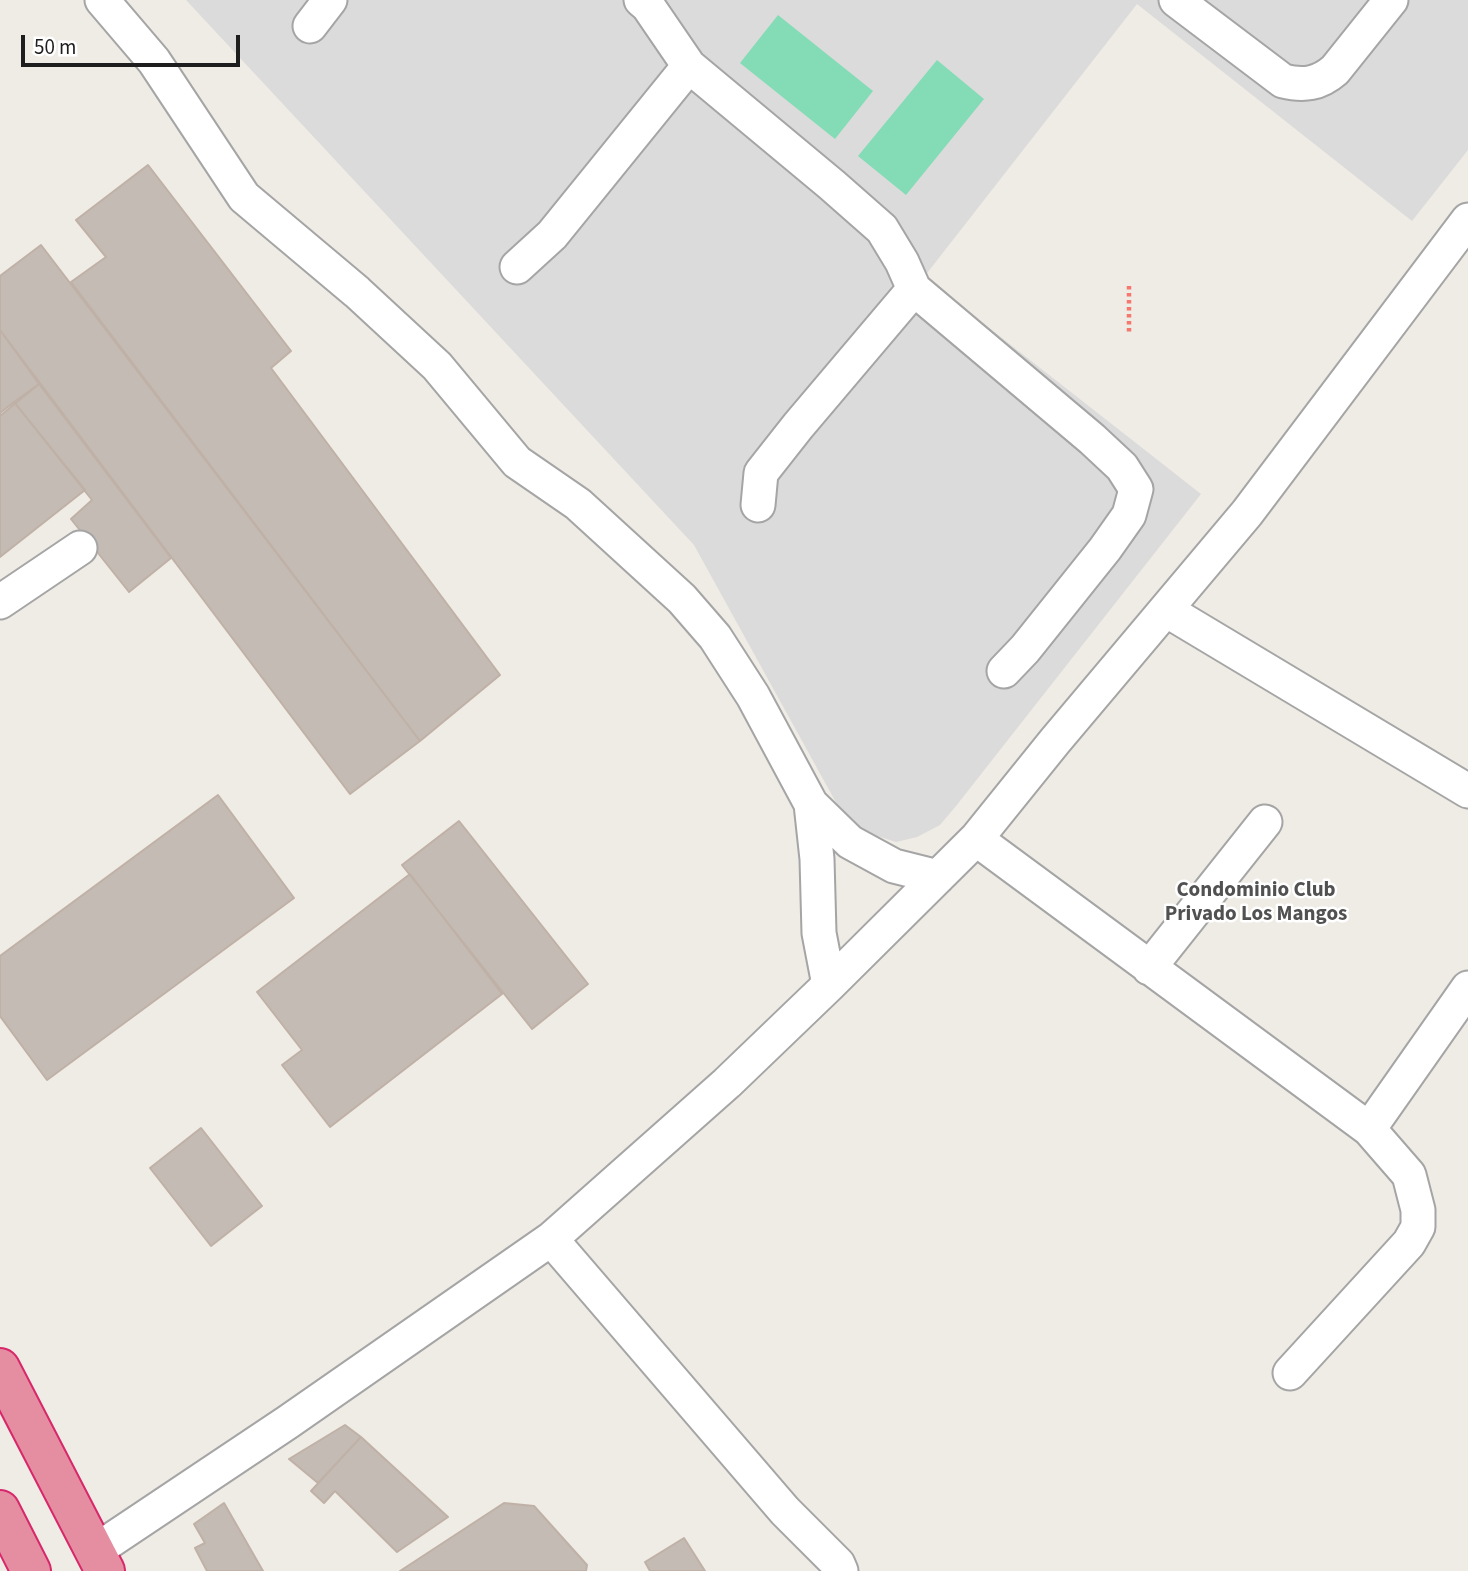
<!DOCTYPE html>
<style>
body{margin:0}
#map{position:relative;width:1468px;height:1571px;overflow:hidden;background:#efebe5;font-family:"Source Sans 3",sans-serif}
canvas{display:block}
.scale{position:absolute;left:21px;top:35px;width:219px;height:32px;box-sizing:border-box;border:4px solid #1e1e1e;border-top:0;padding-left:9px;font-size:21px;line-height:24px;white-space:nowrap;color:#1e1e1e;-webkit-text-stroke:5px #fff;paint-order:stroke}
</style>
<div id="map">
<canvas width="1468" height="1571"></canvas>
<div class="scale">50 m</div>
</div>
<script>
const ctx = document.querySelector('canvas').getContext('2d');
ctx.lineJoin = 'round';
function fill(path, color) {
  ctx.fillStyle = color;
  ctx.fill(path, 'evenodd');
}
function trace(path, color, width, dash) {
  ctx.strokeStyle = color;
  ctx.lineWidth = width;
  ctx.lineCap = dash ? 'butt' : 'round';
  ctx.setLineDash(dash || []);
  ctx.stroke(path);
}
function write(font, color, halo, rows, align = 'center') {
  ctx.font = font + ' "Source Sans 3",sans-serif';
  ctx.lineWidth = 5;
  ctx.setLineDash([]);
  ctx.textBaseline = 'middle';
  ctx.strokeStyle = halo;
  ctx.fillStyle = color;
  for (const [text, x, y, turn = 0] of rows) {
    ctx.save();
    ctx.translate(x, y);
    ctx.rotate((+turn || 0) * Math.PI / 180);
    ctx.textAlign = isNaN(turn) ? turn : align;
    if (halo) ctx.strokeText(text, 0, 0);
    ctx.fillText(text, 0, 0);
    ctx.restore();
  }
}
fill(new Path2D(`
 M 186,0 L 1468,0 L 1468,150 L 1412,221 L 1137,4 L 924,277 L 1201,494 L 956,806 L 940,825 L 917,837 L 896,842 L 865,832 L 844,817 L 694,545 Z`), '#dcdbdb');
fill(new Path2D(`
 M 778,15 L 873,91 L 835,139 L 740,63 Z
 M 937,60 L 984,99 L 906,195 L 858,156 Z`), '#84dcb7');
const building = new Path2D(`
 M 148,165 L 291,351 L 271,368 L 500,675 L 420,741 L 71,282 L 106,257 L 76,220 Z
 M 41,245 L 420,741 L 350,794 L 0,330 L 0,276 Z
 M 0,330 L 39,384 L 0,416 Z
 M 39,384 L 171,558 L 129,592 L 71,519 L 92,500 L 14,402 Z
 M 14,402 L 85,490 L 0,557 L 0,413 Z
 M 218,795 L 294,898 L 47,1080 L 0,1016 L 0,956 Z
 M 459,821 L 588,984 L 532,1029 L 402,865 Z
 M 410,874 L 502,994 L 330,1127 L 282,1065 L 302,1050 L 257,992 Z
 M 201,1128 L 262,1206 L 211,1246 L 150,1168 Z
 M 345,1425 L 361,1437 L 318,1483 L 289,1459 Z
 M 361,1437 L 448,1517 L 397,1552 L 335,1491 L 324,1503 L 311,1491 Z
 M 224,1503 L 263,1571 L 207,1571 L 195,1548 L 205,1543 L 194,1524 Z
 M 504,1503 L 534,1506 L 587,1565 L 586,1571 L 400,1571 Z
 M 684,1538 L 705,1571 L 650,1571 L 645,1562 Z`);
fill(building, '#c4bbb4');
trace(building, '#c0b1a7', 2);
const minor = new Path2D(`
 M 102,0 L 154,61 L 244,197 L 357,292 L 437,366 L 517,462 L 578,504 L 682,599 L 715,637 L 753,696 L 811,804 L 817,859 L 819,933 L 829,985
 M 641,0 L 648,6 L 689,66 L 832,185 L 882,229 L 902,262 L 914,289 L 1092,439 L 1122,467 L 1136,489 L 1129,515 L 1105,549 L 1025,649 L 1004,671
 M 1176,0 L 1283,81 C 1304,86 1319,84 1335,70 L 1391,0
 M 310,26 L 330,0
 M 517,267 L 552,235 L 689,66
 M 758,505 L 761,473 L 798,426 L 914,289
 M 0,602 L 80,548
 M 1166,610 L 1468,791
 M 811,804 L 850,842 L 894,866 L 938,877
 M 976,839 L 1369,1129 L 1409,1175 L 1418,1210 L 1418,1227 L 1409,1243 L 1290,1373
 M 1149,968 L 1265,822
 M 1369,1129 L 1468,988
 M 551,1239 L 785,1511 L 838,1564 L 841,1571
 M 95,1551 L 288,1422 L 551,1239 L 727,1083 L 829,985 L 976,839 L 1055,741 L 1247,513 L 1468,220`);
const highway = new Path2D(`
 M 0,1368 L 105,1571
 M 0,1510 L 31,1571`);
trace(minor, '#a5a5a5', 37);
trace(highway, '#d6286b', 42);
trace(new Path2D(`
 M 1129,286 L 1129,333`), '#f6776e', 4.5, [3.5, 3.5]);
trace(minor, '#fff', 33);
trace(highway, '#e58ea2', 38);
write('bold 21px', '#515151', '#fff', [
 ["Condominio Club",1256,891],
 ["Privado Los Mangos",1256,915]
]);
</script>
